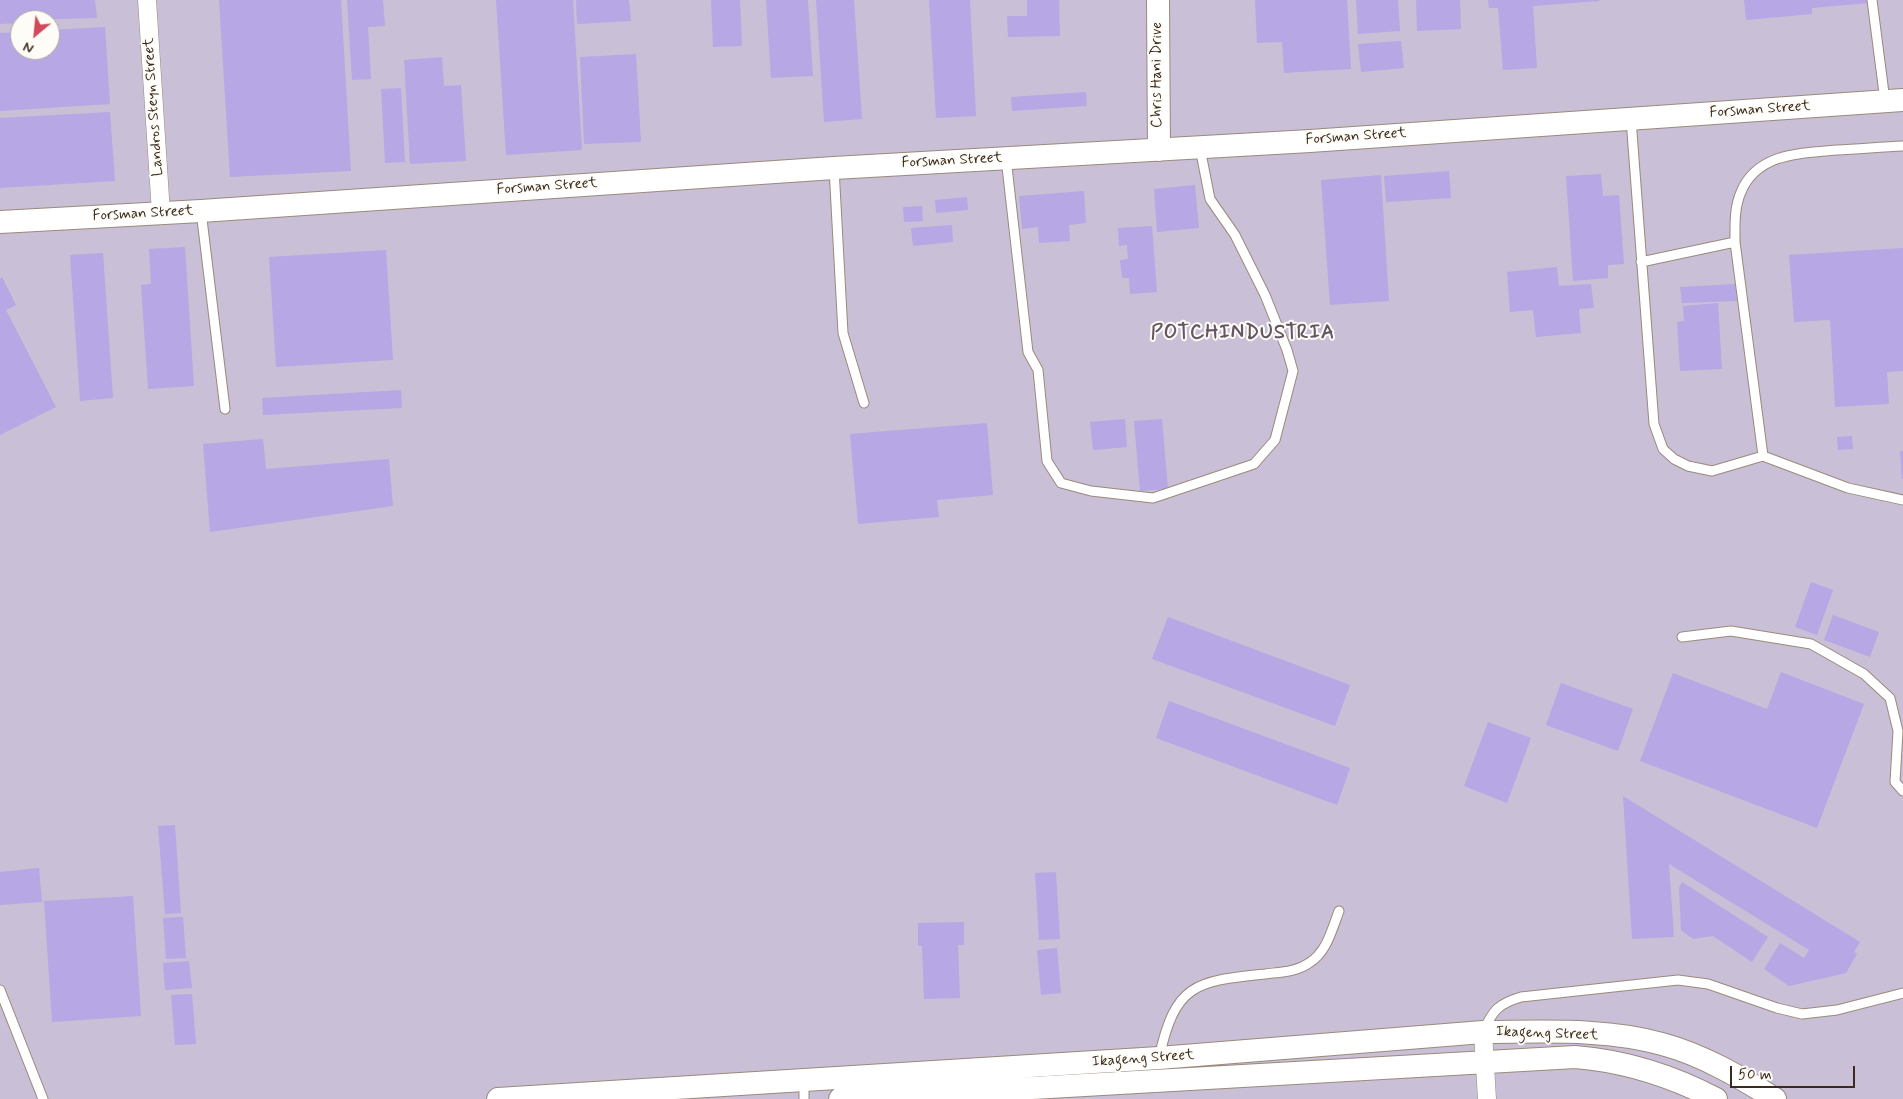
<!DOCTYPE html>
<style>
body{margin:0}
#map{position:relative;width:1903px;height:1099px;overflow:hidden;background:#f8ead7;font-family:Mynerve,sans-serif}
canvas{display:block}
.north{position:absolute;left:10px;top:10px;width:50px;height:50px;box-sizing:border-box;background:#fdfcf7;border:1px solid #afa8a0;border-radius:50%;rotate:208deg;font-size:14px;font-weight:700;line-height:20px;text-align:center;color:#3b2a1e}
.north::after{content:'';display:block;margin:auto;width:18px;height:22px;background:#d1495b;clip-path:polygon(50% 0,100% 100%,50% 72%,0 100%)}
.scale{position:absolute;left:1730px;top:1066px;width:125px;height:22px;box-sizing:border-box;border:2px solid #3b2a1e;border-top:0;padding-left:6px;font-size:15px;line-height:18px;white-space:nowrap;color:#3b2a1e;-webkit-text-stroke:4px #fdfcf7;paint-order:stroke}
</style>
<div id="map">
<canvas width="1903" height="1099"></canvas>
<div class="north">N</div>
<div class="scale">50 m</div>
</div>
<script>
const ctx = document.querySelector('canvas').getContext('2d');
ctx.lineJoin = 'round';
function fill(path, color) {
  ctx.fillStyle = color;
  ctx.fill(path, 'evenodd');
}
function trace(path, color, width, dash) {
  ctx.strokeStyle = color;
  ctx.lineWidth = width;
  ctx.lineCap = dash ? 'butt' : 'round';
  ctx.setLineDash(dash || []);
  ctx.stroke(path);
}
function write(font, color, halo, rows, align = 'center') {
  ctx.font = font + ' Mynerve,sans-serif';
  ctx.lineWidth = 4;
  ctx.setLineDash([]);
  ctx.textBaseline = 'middle';
  ctx.strokeStyle = halo;
  ctx.fillStyle = color;
  for (const [text, x, y, turn = 0] of rows) {
    ctx.save();
    ctx.translate(x, y);
    ctx.rotate((+turn || 0) * Math.PI / 180);
    ctx.textAlign = isNaN(turn) ? turn : align;
    if (halo) ctx.strokeText(text, 0, 0);
    ctx.fillText(text, 0, 0);
    ctx.restore();
  }
}
fill(new Path2D(`
 M 0,0 L 1903,0 L 1903,1099 L 0,1099 ZM 20,20 L 50,20 L 50,50 L 20,50 Z`), '#c9bfd7');
fill(new Path2D(`
 M 0,0 L 95,0 L 97,18 L 20,20 L 20,23 L 0,24 Z
 M 219,0 L 341,0 L 351,171 L 230,177 Z
 M 347,0 L 383,0 L 385,26 L 368,27 L 371,79 L 352,80 Z
 M 496,0 L 573,0 L 582,150 L 506,155 Z
 M 576,0 L 629,0 L 631,21 L 577,24 Z
 M 711,0 L 740,0 L 742,46 L 713,47 Z
 M 766,0 L 808,0 L 813,76 L 771,78 Z
 M 816,0 L 854,0 L 862,119 L 824,122 Z
 M 929,0 L 970,0 L 976,116 L 936,118 Z
 M 1027,0 L 1059,0 L 1060,36 L 1008,37 L 1007,16 L 1027,16 Z
 M 1255,0 L 1347,0 L 1351,69 L 1284,73 L 1282,42 L 1257,43 Z
 M 1356,0 L 1398,0 L 1400,31 L 1358,34 Z
 M 1416,0 L 1460,0 L 1461,29 L 1417,31 Z
 M 1488,0 L 1599,0 L 1599,1 L 1533,6 L 1537,68 L 1503,70 L 1498,8 L 1489,8 Z
 M 1744,0 L 1868,0 L 1869,3 L 1812,8 L 1812,14 L 1746,20 Z
 M 105,27 L 110,104 L 0,111 L 0,33 L 20,32 L 20,50 L 50,50 L 50,30 Z
 M 1401,41 L 1404,68 L 1361,72 L 1358,44 Z
 M 636,54 L 641,142 L 584,144 L 580,57 Z
 M 442,57 L 444,86 L 461,85 L 466,161 L 410,164 L 404,60 Z
 M 401,88 L 405,162 L 385,163 L 381,89 Z
 M 1086,92 L 1087,106 L 1012,111 L 1011,97 Z
 M 110,112 L 115,181 L 0,188 L 0,118 Z
 M 1449,171 L 1451,198 L 1386,202 L 1384,176 Z
 M 1601,174 L 1603,196 L 1619,195 L 1624,264 L 1608,265 L 1608,278 L 1573,281 L 1566,176 Z
 M 1381,175 L 1389,301 L 1330,305 L 1321,180 Z
 M 1195,185 L 1199,228 L 1157,232 L 1154,189 Z
 M 1084,191 L 1086,223 L 1069,225 L 1070,241 L 1039,243 L 1038,227 L 1022,229 L 1019,196 Z
 M 967,197 L 968,210 L 936,213 L 935,200 Z
 M 922,206 L 923,221 L 904,222 L 903,207 Z
 M 952,225 L 953,242 L 913,246 L 911,228 Z
 M 1152,226 L 1157,292 L 1130,294 L 1129,278 L 1122,278 L 1120,260 L 1128,259 L 1127,245 L 1119,246 L 1118,228 Z
 M 185,247 L 194,386 L 148,389 L 141,285 L 151,284 L 149,249 Z
 M 1903,248 L 1903,371 L 1887,372 L 1889,404 L 1835,407 L 1830,320 L 1794,322 L 1789,255 Z
 M 386,250 L 393,360 L 276,367 L 269,257 Z
 M 103,253 L 113,398 L 80,401 L 70,255 Z
 M 1557,267 L 1559,286 L 1591,284 L 1594,308 L 1579,309 L 1581,333 L 1536,337 L 1533,310 L 1510,312 L 1507,272 Z
 M 2,277 L 16,305 L 6,310 L 56,407 L 0,435 L 0,279 Z
 M 1735,284 L 1737,301 L 1682,303 L 1680,287 Z
 M 1718,303 L 1722,369 L 1680,371 L 1677,322 L 1684,321 L 1683,306 Z
 M 401,390 L 402,408 L 263,415 L 262,398 Z
 M 1125,419 L 1127,447 L 1093,450 L 1090,422 Z
 M 1162,419 L 1168,489 L 1140,491 L 1134,421 Z
 M 987,423 L 993,495 L 937,500 L 939,517 L 858,524 L 850,434 Z
 M 1852,436 L 1853,449 L 1838,450 L 1837,437 Z
 M 263,439 L 266,469 L 389,459 L 393,506 L 210,532 L 203,444 Z
 M 1900,451 L 1903,451 L 1903,479 L 1902,479 Z
 M 1811,582 L 1833,590 L 1817,635 L 1795,627 Z
 M 1833,615 L 1879,632 L 1870,657 L 1824,640 Z
 M 1168,617 L 1350,685 L 1335,726 L 1152,659 Z
 M 1781,672 L 1864,704 L 1817,828 L 1640,761 L 1673,673 L 1767,709 Z
 M 1561,683 L 1633,709 L 1618,751 L 1546,725 Z
 M 1169,701 L 1350,768 L 1337,805 L 1156,738 Z
 M 1488,722 L 1531,738 L 1507,803 L 1464,786 Z
 M 1623,796 L 1860,942 L 1854,952 L 1857,954 L 1846,973 L 1789,986 L 1764,969 L 1780,943 L 1804,958 L 1809,950 L 1669,864 L 1674,937 L 1632,939 Z
 M 175,825 L 181,913 L 165,914 L 158,826 Z
 M 39,868 L 42,902 L 0,905 L 0,872 Z
 M 1056,872 L 1060,939 L 1039,940 L 1035,873 Z
 M 1682,882 L 1768,937 L 1752,962 L 1713,936 L 1693,939 L 1681,930 L 1679,888 Z
 M 133,896 L 141,1016 L 52,1022 L 44,901 Z
 M 183,917 L 186,958 L 166,959 L 163,918 Z
 M 964,922 L 964,945 L 958,945 L 960,998 L 924,999 L 922,946 L 918,946 L 918,923 Z
 M 1057,948 L 1061,993 L 1041,995 L 1037,950 Z
 M 189,961 L 192,988 L 165,990 L 163,963 Z
 M 192,994 L 196,1044 L 175,1045 L 171,995 Z`), '#b7a7e4');
const service = new Path2D(`
 M 1872,0 L 1885,101
 M 1631,119 L 1654,424 L 1663,449 L 1674,459 L 1688,466 L 1712,471 L 1763,456 L 1848,488 L 1903,500
 M 1006,158 L 1028,352 L 1038,370 L 1047,461 L 1061,483 L 1091,491 L 1153,498 L 1254,464 L 1275,440 L 1293,371 L 1287,350 L 1265,295 L 1235,235 L 1210,199 L 1200,148
 M 834,168 L 843,333 L 864,403
 M 201,211 L 225,409
 M 1735,242 L 1763,456
 M 1641,262 L 1735,242 C 1735,225 1734,208 1741,192 C 1757,153 1801,153 1837,150 C 1859,149 1881,147 1903,146
 M 1682,637 L 1731,631 L 1811,644 L 1864,674 L 1890,698 L 1898,731 L 1895,782 L 1903,791
 M 0,990 L 43,1099
 M 1483,1032 C 1493,1010 1498,1004 1521,997 L 1678,980 L 1708,984 L 1777,1008 L 1802,1014 L 1837,1010 L 1903,993
 M 1159,1058 C 1175,984 1195,981 1265,974 C 1281,972 1296,972 1309,963 C 1327,952 1332,929 1339,911
 M 804,1079 L 804,1099`);
const minor = new Path2D(`
 M 147,0 L 161,213
 M 1483,1032 L 1487,1099`);
const tertiary = new Path2D(`
 M 1158,0 L 1159,150
 M 0,222 L 201,211 L 834,168 L 1310,141 L 1903,100
 M 498,1099 L 1159,1058 L 1483,1032 C 1542,1032 1606,1028 1662,1044 C 1703,1055 1740,1077 1775,1099
 M 840,1099 L 1575,1057 C 1625,1061 1672,1076 1716,1099`);
trace(service, '#9a8a7a', 11);
trace(minor, '#9a8a7a', 19);
trace(tertiary, '#9a8a7a', 24);
trace(service, '#fff', 9);
trace(minor, '#fff', 18);
trace(tertiary, '#fff', 22);
write('15px', '#3b2a1e', '#fdfcf7', [
 ["Chris Hani Drive",1158,75,-90],
 ["Landros Steyn Street",154,107,-94],
 ["Forsman Street",1760,110,-4],
 ["Forsman Street",1356,137,-4],
 ["Forsman Street",952,161,-3],
 ["Forsman Street",547,187,-4],
 ["Forsman Street",143,214,-3],
 ["Ikageng Street",1547,1034,2],
 ["Ikageng Street",1143,1059,-4]
]);
ctx.letterSpacing = '1px';
write('bold 20px', '#665663', '#fdfcf7', [
 ["POTCHINDUSTRIA",1243,334]
]);
ctx.letterSpacing = '0px';
</script>
